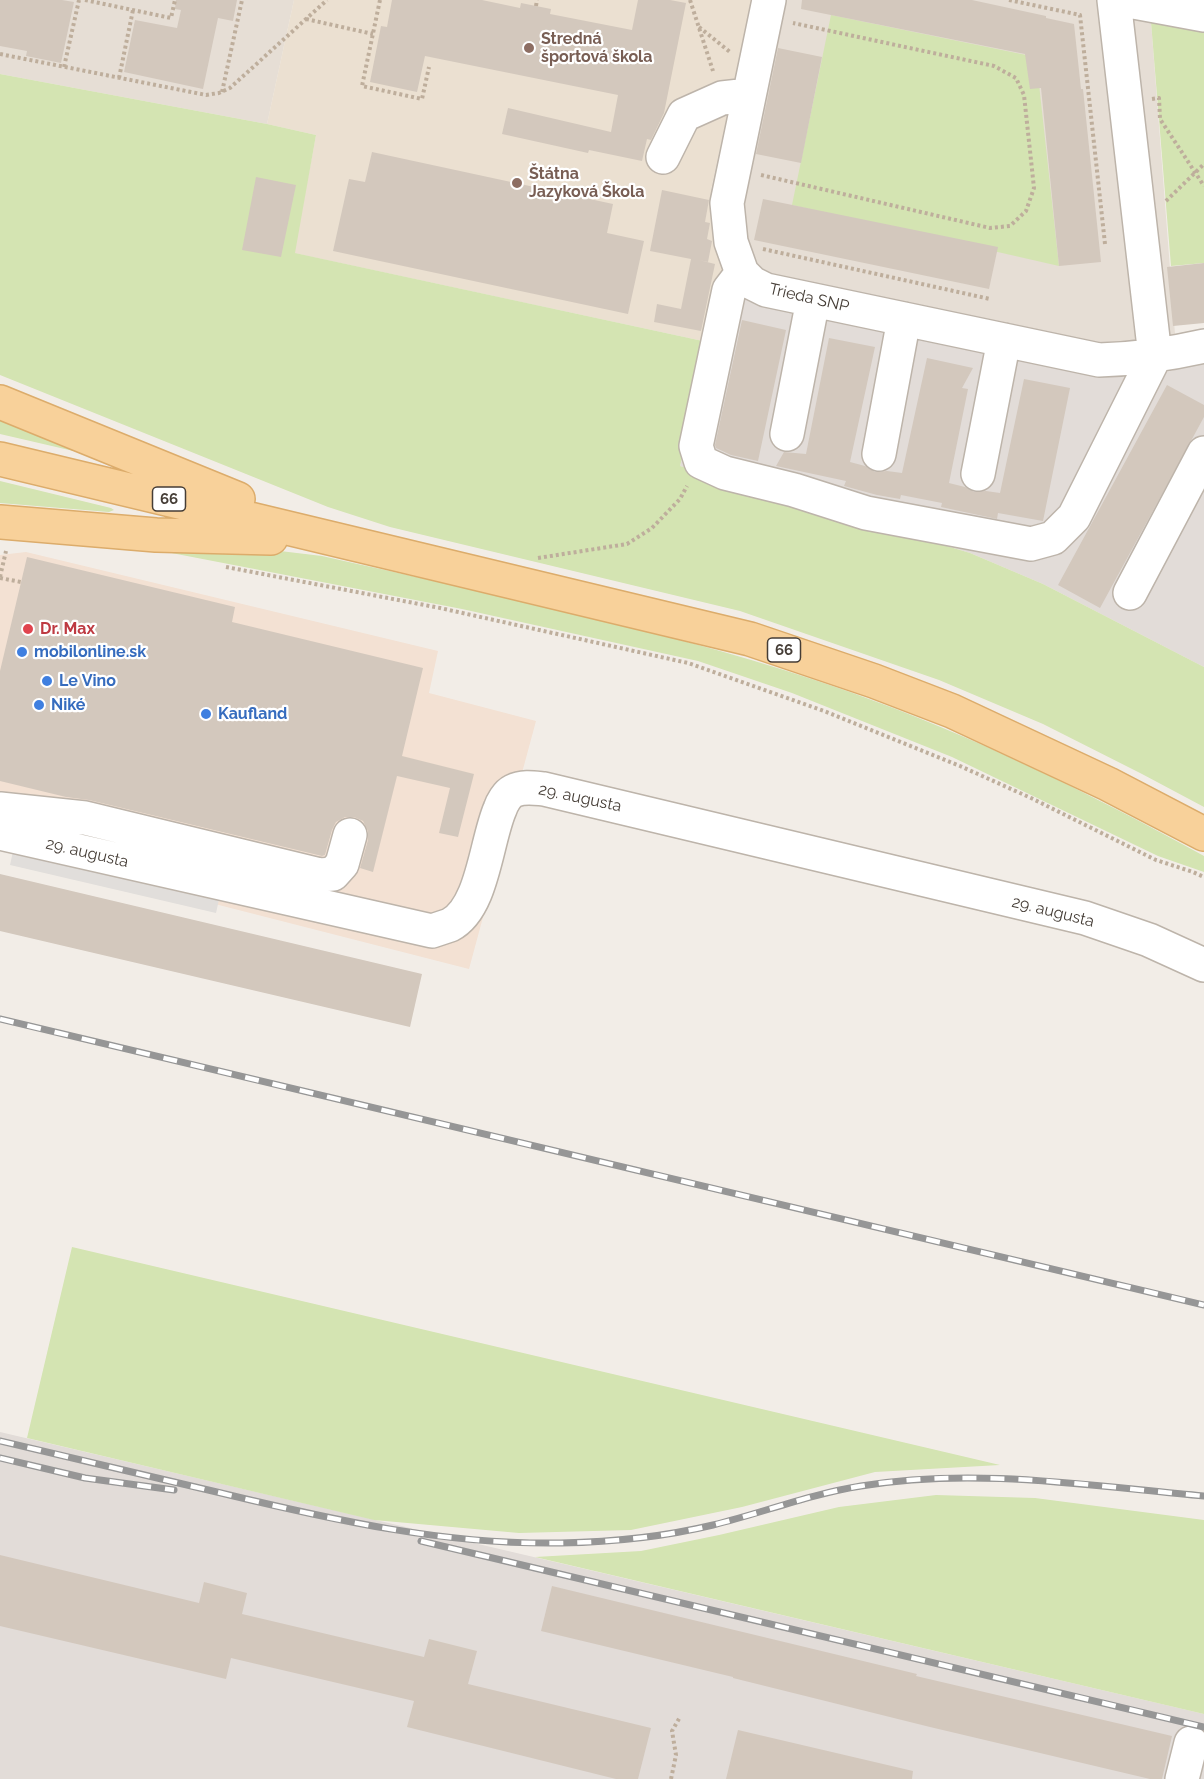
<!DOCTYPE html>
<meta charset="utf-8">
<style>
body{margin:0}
canvas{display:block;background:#f2ede7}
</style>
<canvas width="1204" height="1779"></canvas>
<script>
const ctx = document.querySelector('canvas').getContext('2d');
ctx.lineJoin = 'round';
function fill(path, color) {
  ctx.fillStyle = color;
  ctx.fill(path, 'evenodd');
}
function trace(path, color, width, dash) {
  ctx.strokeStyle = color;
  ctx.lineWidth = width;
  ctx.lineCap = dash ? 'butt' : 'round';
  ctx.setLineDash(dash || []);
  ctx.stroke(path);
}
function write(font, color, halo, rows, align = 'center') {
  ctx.font = font + ' Raleway,sans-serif';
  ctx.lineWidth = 4.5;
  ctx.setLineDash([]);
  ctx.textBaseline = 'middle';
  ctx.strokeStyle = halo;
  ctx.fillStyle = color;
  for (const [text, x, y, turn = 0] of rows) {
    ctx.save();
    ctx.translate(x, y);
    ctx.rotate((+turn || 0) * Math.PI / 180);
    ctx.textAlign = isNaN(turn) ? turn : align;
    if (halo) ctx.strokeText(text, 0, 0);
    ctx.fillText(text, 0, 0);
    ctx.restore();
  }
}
fill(new Path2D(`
 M 0,0 L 294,0 L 267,124 L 0,74 Z
 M 752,0 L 1138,0 L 1151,22 L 1175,334 L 1148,377 L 753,301 L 727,260 L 711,190 Z`), '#e6ded5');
fill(new Path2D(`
 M 26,552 L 438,651 L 429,693 L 536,721 L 469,969 L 0,849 L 0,555 Z`), '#f3e1d3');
fill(new Path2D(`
 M 742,291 L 1148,377 L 1204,362 L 1204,667 L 1043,584 L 970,553 L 680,466 L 712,343 Z
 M 0,1432 L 1204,1714 L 1204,1779 L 0,1779 Z`), '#e2dcd8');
fill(new Path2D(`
 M 294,0 L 752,0 L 711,190 L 727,260 L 712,343 L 294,253 L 316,135 L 267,124 Z`), '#ebe0d1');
fill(new Path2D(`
 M 831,15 L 1036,57 L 1059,266 L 792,205 Z
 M 1151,22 L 1204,31 L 1204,263 L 1171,266 Z
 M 0,74 L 267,124 L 316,135 L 295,253 L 712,343 L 680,466 L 970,553 L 1043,584 L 1204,667 L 1204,807 L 1142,774 L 1043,724 L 939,680 L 740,611 L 390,527 L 328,507 L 0,375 Z
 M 0,412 L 121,462 L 0,434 Z
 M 0,481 L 111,508 L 114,510 L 109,512 L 0,503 Z
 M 104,540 L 280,551 L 322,556 C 499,596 679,632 850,692 C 973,736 1090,793 1204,856 L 1204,872 L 1158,856 L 952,757 L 792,693 L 698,661 L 462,609 Z
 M 72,1247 L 1000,1465 L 875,1472 L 742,1507 L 631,1530 L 519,1533 L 374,1520 L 27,1438 Z
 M 936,1495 L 1035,1498 L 1204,1520 L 1204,1714 L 535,1557 L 641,1551 L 719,1535 L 839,1507 Z`), '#d4e4b2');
fill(new Path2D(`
 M 14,847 L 220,895 L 216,913 L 10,865 Z`), '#e1dedb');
fill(new Path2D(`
 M 0,0 L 62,0 L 74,2 L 61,63 L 26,56 L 27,51 L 0,46 Z
 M 176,0 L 237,0 L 233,21 L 218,18 L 203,89 L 124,72 L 135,20 L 177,28 L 181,10 L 175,9 Z
 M 392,0 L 482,0 L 520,8 L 521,3 L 551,9 L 550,14 L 632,30 L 638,0 L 670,0 L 686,3 L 664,113 L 651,140 L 647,139 L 642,161 L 589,150 L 588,153 L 502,134 L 508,108 L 611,132 L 618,95 L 425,56 L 417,92 L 370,82 L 381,26 L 387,27 Z
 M 802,0 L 972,0 L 1046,16 L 1046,18 L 1074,24 L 1081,89 L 1083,89 L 1101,262 L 1059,266 L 1041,88 L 1030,89 L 1025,54 L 801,9 Z
 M 778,48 L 822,57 L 801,163 L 756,154 Z
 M 372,152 L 613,204 L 607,233 L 644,241 L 628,314 L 333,251 L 349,179 L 365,182 Z
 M 256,177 L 296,185 L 281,257 L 242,250 Z
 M 662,190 L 709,200 L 705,222 L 710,223 L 707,239 L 712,241 L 708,262 L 699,260 L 715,264 L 701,331 L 654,322 L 657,304 L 681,309 L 691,259 L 650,251 Z
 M 763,199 L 998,247 L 989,289 L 754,240 Z
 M 1204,263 L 1204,323 L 1173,326 L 1167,267 Z
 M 742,320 L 786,330 L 758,461 L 731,455 L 716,448 L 715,445 Z
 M 829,338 L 875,347 L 850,462 L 865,466 L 875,472 L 887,471 L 902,473 L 927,358 L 973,368 L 962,388 L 968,389 L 949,483 L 965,487 L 974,492 L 986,491 L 1000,493 L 1024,379 L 1070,388 L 1043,521 L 998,513 L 997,519 L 941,507 L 942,503 L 901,495 L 900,499 L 877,495 L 844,486 L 846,481 L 776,466 L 784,452 L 806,454 Z
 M 1167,385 L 1204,405 L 1204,417 L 1100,608 L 1058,585 Z
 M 27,557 L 235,607 L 232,622 L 423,668 L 402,756 L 474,774 L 458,837 L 439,833 L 450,788 L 397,776 L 373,872 L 360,868 L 368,840 L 368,831 L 363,821 L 354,817 L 345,817 L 336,822 L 332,830 L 325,855 L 322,856 L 89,800 L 66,797 L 0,781 L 0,671 Z
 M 0,874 L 422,974 L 410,1027 L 0,931 Z
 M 0,1555 L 199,1603 L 204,1582 L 247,1593 L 242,1614 L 424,1657 L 429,1639 L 477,1651 L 468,1684 L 651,1728 L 638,1779 L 616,1779 L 407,1727 L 414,1701 L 231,1658 L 226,1679 L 0,1626 Z
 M 552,1586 L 917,1674 L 916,1676 L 1172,1736 L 1162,1779 L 1150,1779 L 930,1727 L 733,1678 L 733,1677 L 541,1631 Z
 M 738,1730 L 913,1771 L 912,1779 L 726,1779 Z`), '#d3c8bd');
const minor = new Path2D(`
 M 769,0 L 727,203 L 731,242 L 742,273 L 752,283 L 766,290 L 1099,360 C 1135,359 1169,354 1204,346
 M 1114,0 L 1155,356
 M 1123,0 L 1204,15
 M 663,157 L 684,115 L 722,98 L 749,95
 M 742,273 L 729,290 L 696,446 L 701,462 L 725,473 L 794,490 L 866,513 L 1031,544 L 1053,538 L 1074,517 L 1155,356
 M 787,434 L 813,300
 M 879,454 L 904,319
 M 978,474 L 1004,340
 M 1130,593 L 1204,453
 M 0,809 L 85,818 L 320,875 L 333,874 L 342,864 L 350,835
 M 0,833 L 432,931 C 438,929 444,927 450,925 C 483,908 486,841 500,809 C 502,803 507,794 513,791 C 523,786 534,788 544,789 L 1085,918 L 1149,940 L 1204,965
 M 1182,1779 L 1191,1743`);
const major = new Path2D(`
 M 0,402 L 238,499
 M 0,459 L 750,639 L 874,681 L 952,711 L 1108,784 L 1204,834
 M 0,522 L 156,535 L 271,538`);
trace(minor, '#bdb4aa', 36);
trace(major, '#dcac6b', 36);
trace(new Path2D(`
 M 85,0 L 171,18 L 175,0
 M 380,0 L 362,86 L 422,99 L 429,67
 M 690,0 L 713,71
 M 1009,0 L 1080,15 L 1105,244
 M 536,6 L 537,0
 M 306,19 L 373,34
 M 699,27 L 730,52
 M 0,54 L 206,95 L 219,93 L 230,88 L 327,0
 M 64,67 L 79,0
 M 119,78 L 133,10
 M 222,92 L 242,0
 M 1152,99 L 1159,98 L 1160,119 L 1204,186
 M 761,175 L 990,228 L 1010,226 L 1026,211 L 1034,188 L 1024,95 L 1016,78 L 994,66 L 793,23
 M 1166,201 L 1204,164
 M 763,249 L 990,299
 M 538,558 L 627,544 L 652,528 L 680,499 L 687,486
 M 226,567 L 440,608 L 688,663 L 824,711 L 960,766 L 1031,798 L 1156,860 L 1193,872 L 1204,877
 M 0,577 L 6,551
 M 0,578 L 21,582
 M 671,1779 L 676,1755 L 672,1731 L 680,1717`), '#beae9c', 4, [3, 3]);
trace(minor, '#fff', 33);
trace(major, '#f8d19a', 33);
const rail = new Path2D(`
 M 0,1019 L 1204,1305
 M 0,1441 C 74,1458 147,1476 221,1493 C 333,1520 445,1545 561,1543 C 611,1542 663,1537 713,1525 C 762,1513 810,1494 861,1486 C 974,1467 1091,1486 1204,1496
 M 0,1458 L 85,1478 L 174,1490
 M 421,1541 L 1204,1727`);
trace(rail, '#969696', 7);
trace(rail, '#fff', 4.5, [14]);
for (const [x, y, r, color] of [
 [529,48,6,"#8d6e63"],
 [517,183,6,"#8d6e63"],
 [28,629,6,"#e0444e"],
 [22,652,6,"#3f7fe0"],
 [47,681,6,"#3f7fe0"],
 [39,705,6,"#3f7fe0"],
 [206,714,6,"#3f7fe0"]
]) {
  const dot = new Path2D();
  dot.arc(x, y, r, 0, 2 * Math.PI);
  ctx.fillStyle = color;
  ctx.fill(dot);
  trace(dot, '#fff', 2);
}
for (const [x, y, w] of [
 [169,499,33],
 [784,650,33]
]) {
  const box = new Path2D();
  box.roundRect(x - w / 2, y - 12, w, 24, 4.5);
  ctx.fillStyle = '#fff';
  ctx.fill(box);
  trace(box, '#453d36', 1.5);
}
write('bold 15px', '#453d36', null, [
 ["66",169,499],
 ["66",784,650]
]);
write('bold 16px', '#785e54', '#fff', [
 ["Stredná",541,39],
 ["športová škola",541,57],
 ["Štátna",529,174],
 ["Jazyková Škola",529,192]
], 'left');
write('16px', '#453d36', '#fff', [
 ["Trieda SNP",809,298,13],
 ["29. augusta",580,798,12],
 ["29. augusta",87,853,13],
 ["29. augusta",1053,912,14]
]);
write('bold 16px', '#be3a42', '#fff', [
 ["Dr. Max",40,629]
], 'left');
write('bold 16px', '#366cbe', '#fff', [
 ["mobilonline.sk",34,652],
 ["Le Vino",59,681],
 ["Niké",51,705],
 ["Kaufland",218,714]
], 'left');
</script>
